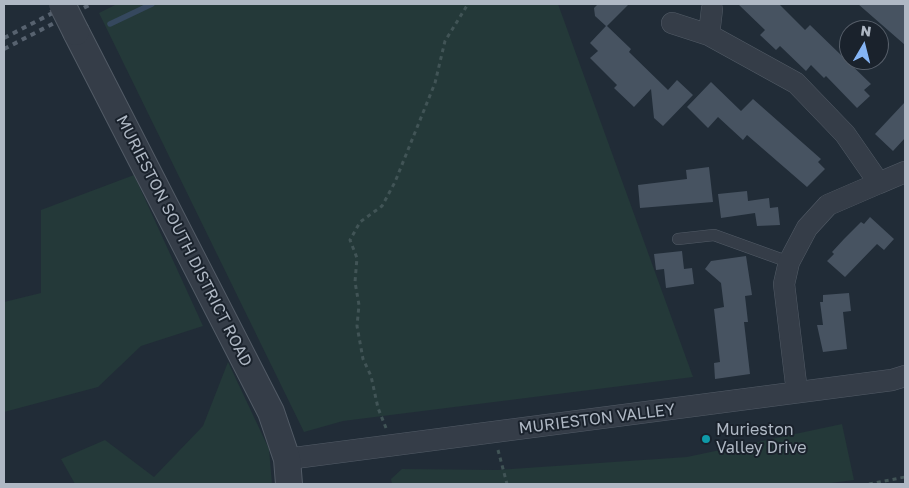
<!DOCTYPE html>
<style>
body{margin:0}
#map{position:relative;width:909px;height:488px;overflow:hidden;background:#212c37;font-family:"Golos Text",sans-serif}
canvas{display:block}
.frame{position:absolute;inset:0;border:5px solid #afb8c4;pointer-events:none}
.north{position:absolute;left:839px;top:20px;width:50px;height:50px;box-sizing:border-box;background:#1a222c;border:1px solid #565e69;border-radius:50%;rotate:8deg;font-size:14px;font-weight:700;line-height:20px;text-align:center;color:#afb8c4}
.north::after{content:'';display:block;margin:auto;width:18px;height:22px;background:#85b4f4;clip-path:polygon(50% 0,100% 100%,50% 72%,0 100%)}
</style>
<div id="map">
<canvas width="909" height="488"></canvas>
<div class="frame"></div>
<div class="north">N</div>
</div>
<script>
const ctx = document.querySelector('canvas').getContext('2d');
ctx.lineJoin = 'round';
function fill(path, color) {
  ctx.fillStyle = color;
  ctx.fill(path, 'evenodd');
}
function trace(path, color, width, dash) {
  ctx.strokeStyle = color;
  ctx.lineWidth = width;
  ctx.lineCap = dash ? 'butt' : 'round';
  ctx.setLineDash(dash || []);
  ctx.stroke(path);
}
function write(font, color, halo, rows, align = 'center') {
  ctx.font = font + ' "Golos Text",sans-serif';
  ctx.lineWidth = 4;
  ctx.setLineDash([]);
  ctx.textBaseline = 'middle';
  ctx.strokeStyle = halo;
  ctx.fillStyle = color;
  for (const [text, x, y, turn = 0] of rows) {
    ctx.save();
    ctx.translate(x, y);
    ctx.rotate((+turn || 0) * Math.PI / 180);
    ctx.textAlign = isNaN(turn) ? turn : align;
    if (halo) ctx.strokeText(text, 0, 0);
    ctx.fillText(text, 0, 0);
    ctx.restore();
  }
}
fill(new Path2D(`
 M 117,4 L 558,4 L 693,377 L 343,421 L 304,432 L 99,13 Z
 M 134,175 L 203,326 L 141,346 L 98,387 L 4,412 L 4,302 L 41,293 L 41,210 Z
 M 228,362 L 269,449 L 272,484 L 75,484 L 61,459 L 105,440 L 154,477 L 203,426 Z
 M 842,424 L 854,480 L 823,484 L 392,484 L 391,479 L 402,469 L 497,470 L 687,457 Z`), '#243939');
trace(new Path2D(`
 M 110,24 L 152,4`), '#35485e', 5.5);
fill(new Path2D(`
 M 598,4 L 629,4 L 607,26 L 631,49 L 629,52 L 668,90 L 677,80 L 693,95 L 663,126 L 654,118 L 651,89 L 634,107 L 614,88 L 617,85 L 590,58 L 598,51 L 590,43 L 606,26 L 595,16 L 594,8 Z
 M 738,4 L 779,4 L 805,30 L 810,25 L 871,84 L 864,90 L 870,96 L 857,108 L 826,76 L 824,78 L 811,65 L 806,71 L 780,46 L 776,50 L 760,35 L 765,30 Z
 M 858,4 L 905,4 L 905,45 Z
 M 711,82 L 741,111 L 753,99 L 821,159 L 818,162 L 825,169 L 807,187 L 747,135 L 743,140 L 718,117 L 708,128 L 687,107 Z
 M 905,102 L 905,138 L 893,151 L 875,134 Z
 M 709,167 L 713,202 L 640,208 L 638,185 L 687,179 L 686,170 Z
 M 747,191 L 748,201 L 769,198 L 770,208 L 778,207 L 780,225 L 757,226 L 755,213 L 721,218 L 718,194 Z
 M 870,217 L 894,239 L 884,250 L 877,244 L 845,277 L 827,261 L 834,254 L 832,252 L 844,239 L 861,222 L 864,224 Z
 M 682,251 L 684,269 L 692,268 L 694,284 L 666,288 L 664,269 L 656,270 L 654,254 Z
 M 746,256 L 752,295 L 745,296 L 748,322 L 744,322 L 750,374 L 715,379 L 714,363 L 720,362 L 714,309 L 724,307 L 721,283 L 705,269 L 711,261 Z
 M 849,293 L 851,311 L 843,312 L 847,349 L 823,352 L 817,325 L 823,325 L 820,302 L 823,302 L 823,295 Z`), '#475361');
const service = new Path2D(`
 M 678,239 L 714,235 L 789,262`);
const minor = new Path2D(`
 M 672,23 L 709,35 L 796,83 L 845,134 L 879,183 L 828,205 L 807,228 L 789,262 L 784,284 L 797,392
 M 709,35 L 712,9
 M 879,183 L 905,172
 M 287,459 L 892,380 L 905,376`);
const tertiary = new Path2D(`
 M 76,32 L 271,412 L 287,459 L 289,484`);
trace(service, '#525b66', 12);
trace(minor, '#525b66', 22);
trace(tertiary, '#525b66', 28);
trace(new Path2D(`
 M 386,428 L 378,408 L 371,376 L 363,359 L 357,326 L 359,305 L 355,282 L 357,258 L 350,240 L 360,222 L 382,206 L 395,182 L 435,83 L 445,41 L 468,4
 M 498,450 L 507,484
 M 869,484 L 905,477`), '#415456', 3, [4, 4]);
trace(service, '#353d48', 11);
trace(minor, '#353d48', 21);
trace(tertiary, '#353d48', 26);
trace(new Path2D(`
 M 4,38 L 70,4
 M 4,49 L 91,4`), '#57626f', 4, [5, 5]);
const tertiaryBridge = new Path2D(`
 M 62,4 L 76,32`);
trace(tertiaryBridge, '#525b66', 28, []);
trace(tertiaryBridge, '#353d48', 26);
for (const [x, y, r, color] of [
 [706,439,5,"#0f9aa8"]
]) {
  const dot = new Path2D();
  dot.arc(x, y, r, 0, 2 * Math.PI);
  ctx.fillStyle = color;
  ctx.fill(dot);
  trace(dot, '#1a222c', 2);
}
write('16px', '#afb8c4', '#1a222c', [
 ["MURIESTON SOUTH DISTRICT ROAD",184,241,63],
 ["MURIESTON VALLEY",597,419,-7]
]);
write('16px', '#afb8c4', '#1a222c', [
 ["Murieston",716,430],
 ["Valley Drive",716,448]
], 'left');
</script>
